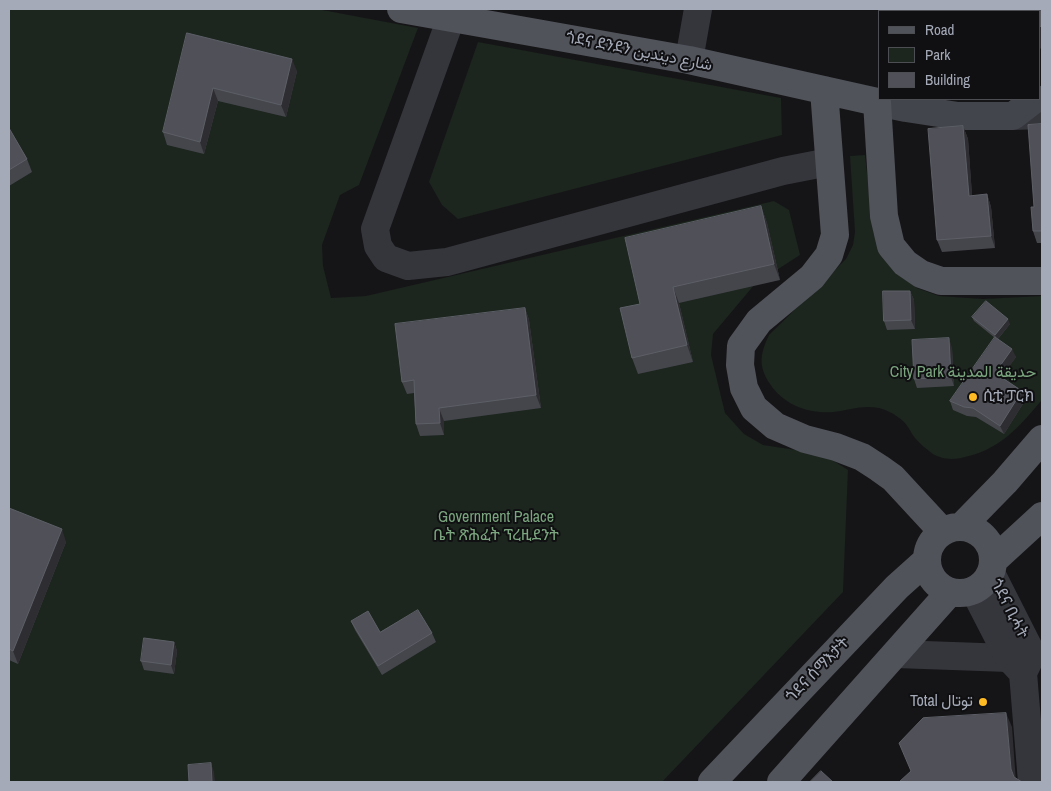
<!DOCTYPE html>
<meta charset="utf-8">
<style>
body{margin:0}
#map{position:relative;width:1051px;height:791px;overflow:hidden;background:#151517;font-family:"Archivo Narrow",sans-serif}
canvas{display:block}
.frame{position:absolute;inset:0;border:10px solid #a5aab8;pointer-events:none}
.legend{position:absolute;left:878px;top:10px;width:162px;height:90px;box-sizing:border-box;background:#101012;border:1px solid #4c4e54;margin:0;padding:6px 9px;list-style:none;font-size:15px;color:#a5aab8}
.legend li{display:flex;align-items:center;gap:10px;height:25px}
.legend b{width:25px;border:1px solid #4c4e54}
</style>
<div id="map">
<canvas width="1051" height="791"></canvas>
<div class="frame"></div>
<ul class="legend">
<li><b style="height:6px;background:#51535b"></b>Road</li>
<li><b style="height:14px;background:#1c251e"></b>Park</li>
<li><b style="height:14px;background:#505158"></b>Building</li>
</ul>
</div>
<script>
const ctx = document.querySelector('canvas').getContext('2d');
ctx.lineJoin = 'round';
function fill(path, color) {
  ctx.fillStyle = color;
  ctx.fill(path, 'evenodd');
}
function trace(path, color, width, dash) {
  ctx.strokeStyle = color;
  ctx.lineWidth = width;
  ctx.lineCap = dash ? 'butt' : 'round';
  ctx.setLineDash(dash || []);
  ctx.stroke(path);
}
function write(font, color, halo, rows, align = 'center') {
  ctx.font = font + ' "Archivo Narrow",Vazirmatn,"Noto Sans Ethiopic",sans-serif';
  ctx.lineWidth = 4;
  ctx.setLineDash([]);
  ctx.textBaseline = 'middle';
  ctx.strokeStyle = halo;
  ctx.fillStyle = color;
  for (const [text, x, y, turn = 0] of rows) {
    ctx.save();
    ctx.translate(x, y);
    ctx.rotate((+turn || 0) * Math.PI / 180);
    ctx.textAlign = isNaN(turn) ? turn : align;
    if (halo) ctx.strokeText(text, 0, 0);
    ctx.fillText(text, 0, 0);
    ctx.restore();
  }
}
fill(new Path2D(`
 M 9,9 L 317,9 L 418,28 L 359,185 L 340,195 L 322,245 L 323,266 L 331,298 L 366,296 L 774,201 L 789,210 L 800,255 L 755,284 L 713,334 L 711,355 L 725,413 L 744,434 L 763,445 L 823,454 L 848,470 L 843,592 L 662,782 L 9,782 Z
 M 478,42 L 781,98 L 782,135 L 458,219 L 442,205 L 429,182 Z
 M 865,155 L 874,234 L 898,274 L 917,288 L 939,296 L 983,299 L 1042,296 L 1042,400 C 1017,429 1000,450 961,458 C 950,460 938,459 929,451 C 924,447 919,443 915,438 C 911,433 909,427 904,422 C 900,418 891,412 885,410 C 868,403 851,410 833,412 C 808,414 784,405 770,384 C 758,366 760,354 769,335 L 846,259 L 853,245 L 855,232 L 850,156 Z`), '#1c251e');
trace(new Path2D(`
 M 452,9 L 451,18 L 375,229 L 378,246 L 386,258 L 408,266 L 447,262 L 783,171 L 829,162
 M 943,11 L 944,9
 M 689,60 L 698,9
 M 1013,116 L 1042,115
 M 896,654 L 1009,658 L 1031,654`), '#35363c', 28);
trace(new Path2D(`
 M 991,573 L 1032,654 L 1023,673 L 1032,782
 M 974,590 L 1009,658 L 1023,673`), '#35363c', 28);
trace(new Path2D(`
 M 877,102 L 906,108 L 958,116 L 1013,116 L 1035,99`), '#43454c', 28);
trace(new Path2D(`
 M 401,9 L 689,60 L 877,102 L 884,216 L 891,246 L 905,263 L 921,274 L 941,281 L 1042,281
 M 824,90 L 835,235 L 829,255 L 812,277 L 759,321 L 741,346 L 740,365 L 744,388 L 754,408 L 775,426 L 805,439 L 836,447 L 862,457 L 879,468 L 893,478 L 942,531
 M 962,526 L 1005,482 L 1042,439
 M927 560a33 33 0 1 1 66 0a33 33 0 1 1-66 0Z
 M 993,561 L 1042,516
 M 712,782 L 897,587 L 926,561
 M 781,782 L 950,592`), '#51535b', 28);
fill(new Path2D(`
 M 187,33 L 297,71 L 286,117 L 218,101 L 204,154 L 167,145 L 163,132 Z
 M 1042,124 L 1042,243 L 1037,243 L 1033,231 L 1034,207 Z
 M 963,126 L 968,139 L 972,196 L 987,194 L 991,207 L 995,248 L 942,252 L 937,240 Z
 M 9,128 L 27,159 L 32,172 L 9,186 Z
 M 761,206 L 767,223 L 780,280 L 679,303 L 693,362 L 638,374 L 632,358 L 640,304 Z
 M 910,291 L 914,300 L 915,329 L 887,330 L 884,321 Z
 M 525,308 L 529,320 L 541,408 L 444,421 L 444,435 L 420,436 L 416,424 L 414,393 L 407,394 L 402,382 Z
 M 972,317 L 1010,324 L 998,339 L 1016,357 L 1001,377 L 1022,391 L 1026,399 L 1004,434 L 976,417 L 967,416 L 953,410 L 950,401 L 995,338 L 974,321 Z
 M 952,348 L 954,386 L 917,388 L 914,379 Z
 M 9,508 L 66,542 L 18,664 L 9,660 Z
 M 351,621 L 380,632 L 432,633 L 436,642 L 382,675 L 355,630 Z
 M 174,642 L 177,651 L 174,674 L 144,670 L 141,661 Z`), '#45464c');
fill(new Path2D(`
 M 1042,25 L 1042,47 L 1040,49 L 1040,27 Z
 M 292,59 L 297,71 L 286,117 L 281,105 Z
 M 213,88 L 218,101 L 204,154 L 200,142 Z
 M 963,126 L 968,139 L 973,208 L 969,196 Z
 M 987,194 L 991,207 L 995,248 L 991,236 Z
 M 761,206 L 767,223 L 780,280 L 774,264 Z
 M 673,287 L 679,303 L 693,362 L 687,345 Z
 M 910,291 L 914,300 L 915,329 L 911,320 Z
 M 525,308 L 529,320 L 541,408 L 536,395 Z
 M 1008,319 L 1010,324 L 997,340 L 995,335 Z
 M 949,338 L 952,348 L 954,386 L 951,377 Z
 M 1012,349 L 1016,357 L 998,382 L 995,373 Z
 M 1022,391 L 1026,399 L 1004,434 L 1000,426 Z
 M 439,408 L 444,421 L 444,435 L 440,423 Z
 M 62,529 L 66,542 L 18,664 L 13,651 Z
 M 174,642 L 177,651 L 174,674 L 171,665 Z
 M 1006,713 L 1012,727 L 1016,782 L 1011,769 Z
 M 211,763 L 214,772 L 215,782 L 212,782 Z`), '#2e2e32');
const building = new Path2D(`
 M 948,9 L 1042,9 L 1042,25 L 1040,27 L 1040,11 L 947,11 Z
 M 187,33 L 292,59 L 281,105 L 213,88 L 200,142 L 163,132 Z
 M 1042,124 L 1042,231 L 1033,231 L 1031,207 L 1034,207 L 1028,125 Z
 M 963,126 L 969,196 L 987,194 L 991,236 L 937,240 L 928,129 Z
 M 9,128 L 27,159 L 9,170 Z
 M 761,206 L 774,264 L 673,287 L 687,345 L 632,358 L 620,308 L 640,304 L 625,238 Z
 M 883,291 L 910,291 L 911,320 L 884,321 Z
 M 986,301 L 1008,319 L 995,335 L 972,317 Z
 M 525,308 L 536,395 L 439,408 L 440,423 L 416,424 L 414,380 L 402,382 L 395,324 Z
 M 995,337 L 1012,349 L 995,373 L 1022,391 L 1000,426 L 973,408 L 964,407 L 950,401 Z
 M 949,338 L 951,377 L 914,379 L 912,340 Z
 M 9,508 L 62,529 L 13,651 L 9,649 Z
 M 418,610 L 432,633 L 378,666 L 351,621 L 368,611 L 380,632 Z
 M 144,638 L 174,642 L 171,665 L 141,661 Z
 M 1006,713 L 1011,769 L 1014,777 L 1022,782 L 899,782 L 911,771 L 899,743 L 923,718 Z
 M 211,763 L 212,782 L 189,782 L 188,765 Z
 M 821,771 L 833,782 L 810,782 Z`);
fill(building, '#505158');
trace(building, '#5d5f67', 1);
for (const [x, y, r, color] of [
 [973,397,5,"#ffbb24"],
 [983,702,5,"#ffbb24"]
]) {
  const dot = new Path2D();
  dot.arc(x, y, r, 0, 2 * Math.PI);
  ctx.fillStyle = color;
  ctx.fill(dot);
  trace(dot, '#101012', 2);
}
write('16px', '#a5aab8', '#101012', [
 ["ጎደና ደንደን شارع ديندين",639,52,11],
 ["ጎደና ቢሓት",1009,609,63],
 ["ጎደና ሰማእታት",818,670,-46]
]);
write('16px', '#7aa57e', '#101012', [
 ["City Park حديقة المدينة",963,373],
 ["Government Palace",496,518],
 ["ቤት ጽሕፈት ፕረዚደንት",496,536]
]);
write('16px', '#a5aab8', '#101012', [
 ["ሲቲ ፓርክ",983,397],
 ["Total توتال",973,702,"right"]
], 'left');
</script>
